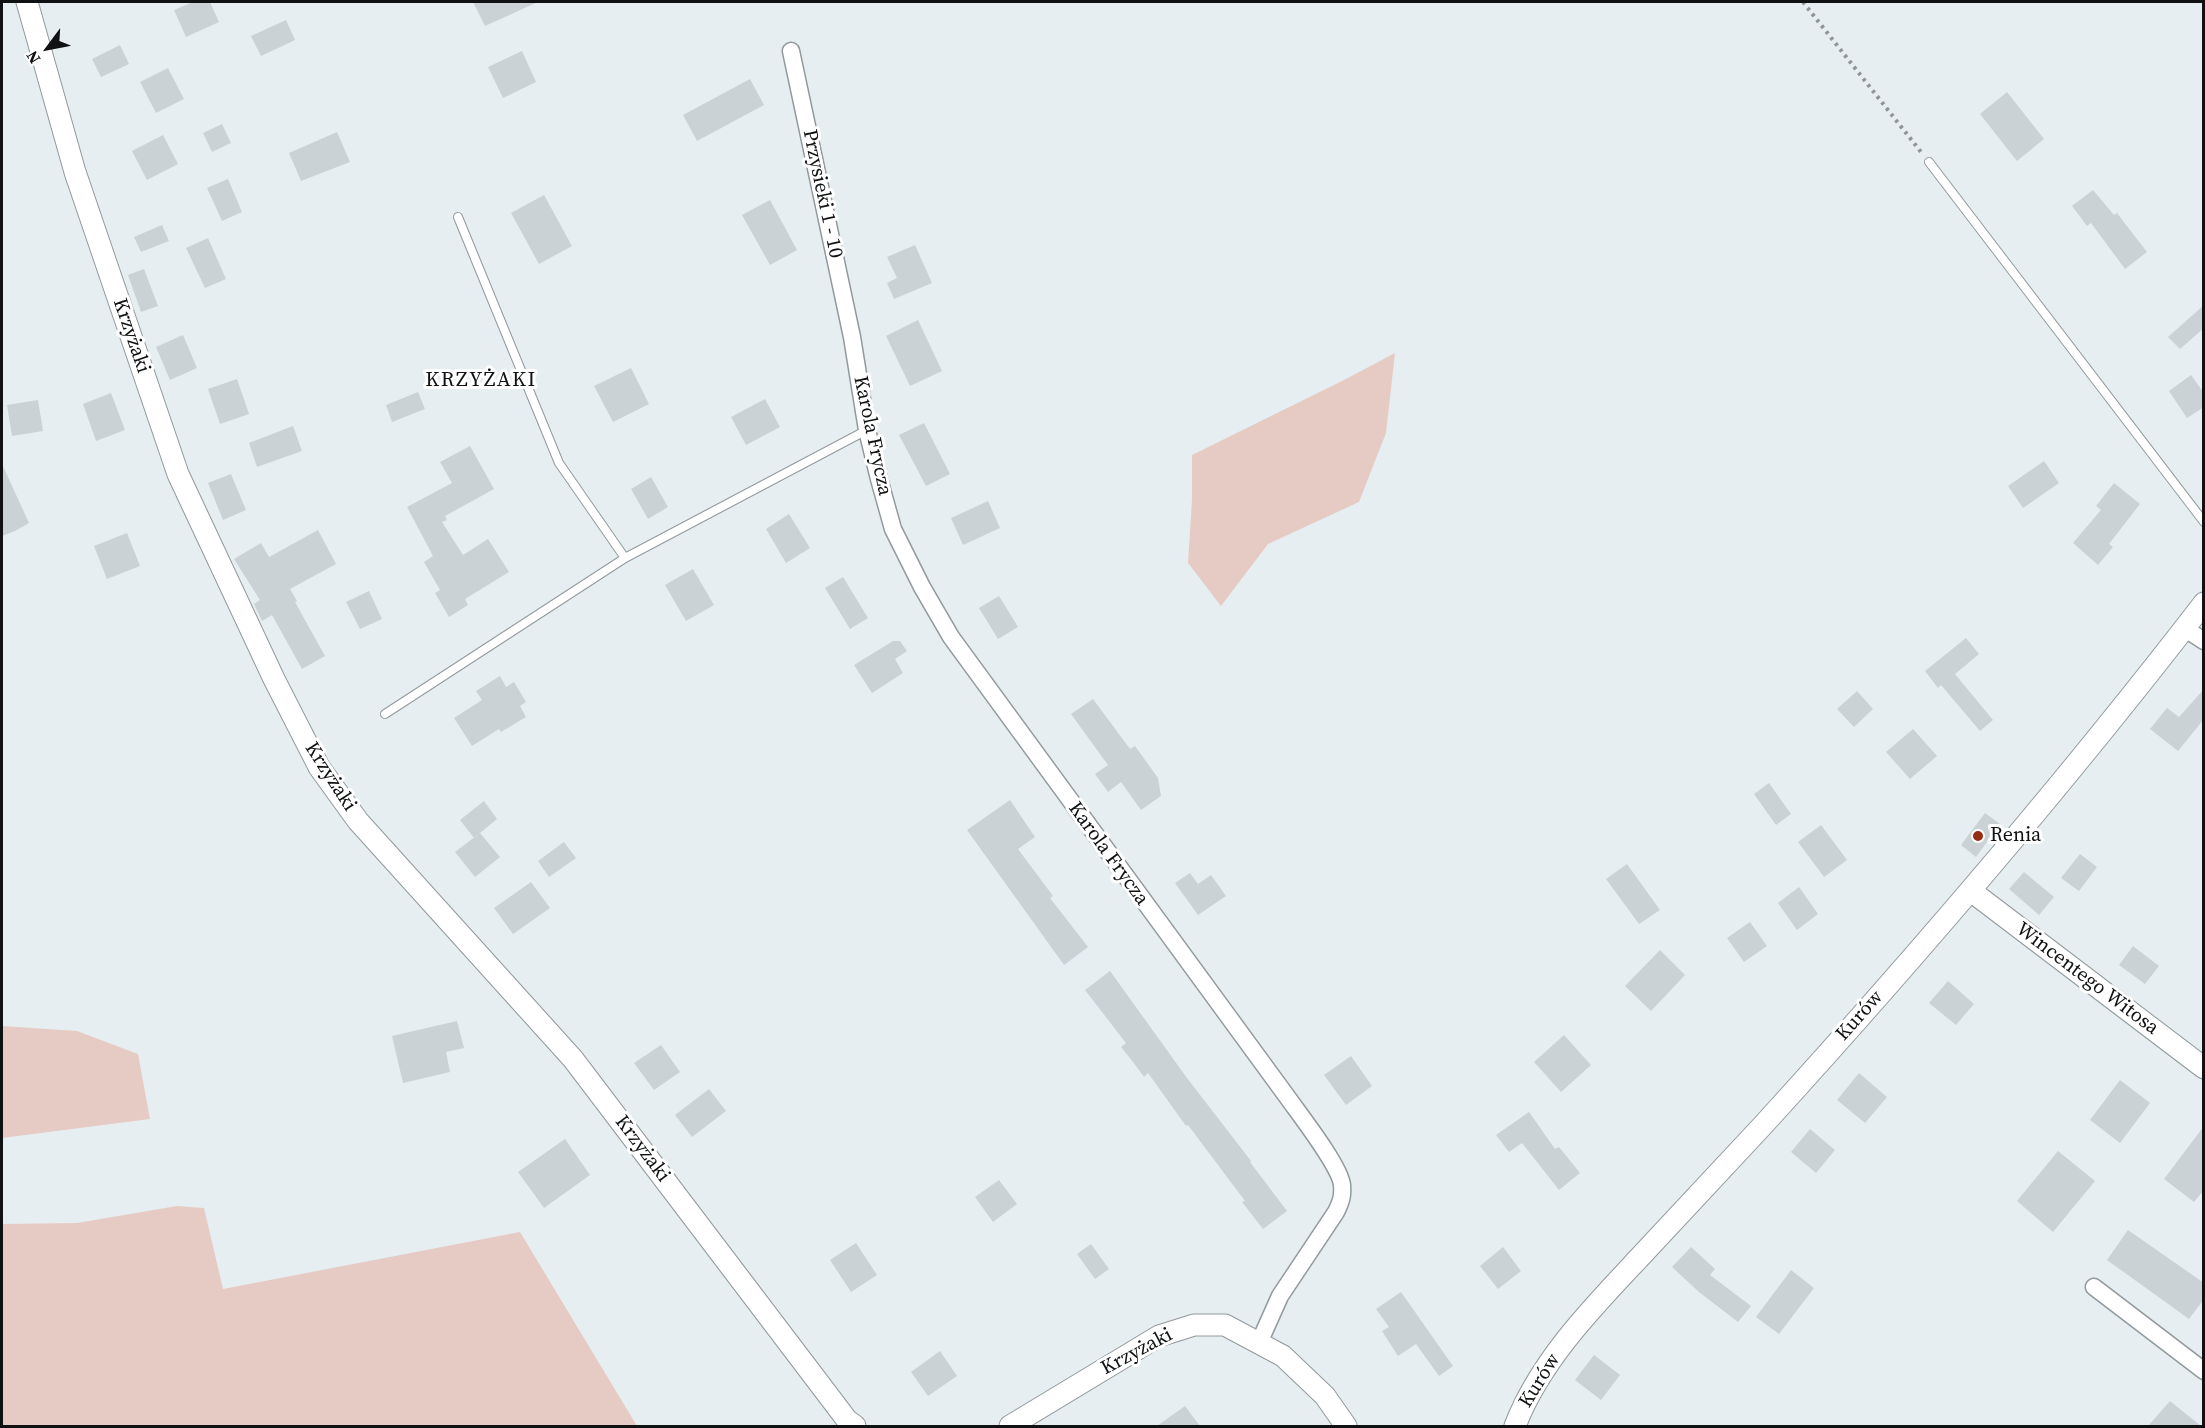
<!DOCTYPE html>
<meta charset="utf-8">
<style>
body{margin:0}
#map{position:relative;width:2205px;height:1428px;overflow:hidden;background:#e6eef2;font-family:"Source Serif 4",serif}
canvas{display:block}
.frame{position:absolute;inset:0;border:3px solid #0f1112;pointer-events:none}
.north{position:absolute;left:18px;top:18px;width:60px;height:60px;-webkit-text-stroke:4px #fff;paint-order:stroke;rotate:238deg;font-size:16px;font-weight:700;line-height:24px;text-align:center;color:#0f1112}
.north::after{content:'';display:block;margin:auto;width:21px;height:27px;background:#0f1112;clip-path:polygon(50% 0,100% 100%,50% 72%,0 100%)}
</style>
<div id="map">
<canvas width="2205" height="1428"></canvas>
<div class="frame"></div>
<div class="north">N</div>
</div>
<script>
const ctx = document.querySelector('canvas').getContext('2d');
ctx.lineJoin = 'round';
function fill(path, color) {
  ctx.fillStyle = color;
  ctx.fill(path, 'evenodd');
}
function trace(path, color, width, dash) {
  ctx.strokeStyle = color;
  ctx.lineWidth = width;
  ctx.lineCap = dash ? 'butt' : 'round';
  ctx.setLineDash(dash || []);
  ctx.stroke(path);
}
function write(font, color, halo, rows, align = 'center') {
  ctx.font = font + ' "Source Serif 4",serif';
  ctx.lineWidth = 6;
  ctx.setLineDash([]);
  ctx.textBaseline = 'middle';
  ctx.strokeStyle = halo;
  ctx.fillStyle = color;
  for (const [text, x, y, turn = 0] of rows) {
    ctx.save();
    ctx.translate(x, y);
    ctx.rotate((+turn || 0) * Math.PI / 180);
    ctx.textAlign = isNaN(turn) ? turn : align;
    if (halo) ctx.strokeText(text, 0, 0);
    ctx.fillText(text, 0, 0);
    ctx.restore();
  }
}
fill(new Path2D(`
 M 1395,353 L 1386,433 L 1359,502 L 1268,544 L 1221,606 L 1188,563 L 1192,500 L 1192,455 L 1344,380 Z
 M 2,1026 L 77,1031 L 138,1054 L 150,1119 L 2,1138 Z
 M 177,1206 L 204,1208 L 223,1289 L 520,1232 L 637,1426 L 2,1426 L 2,1224 L 77,1223 Z`), '#e6cbc4');
fill(new Path2D(`
 M 193,2 L 210,2 L 219,22 L 186,37 L 174,10 Z
 M 473,2 L 538,2 L 485,26 Z
 M 286,20 L 295,40 L 261,56 L 251,36 Z
 M 120,45 L 129,64 L 101,77 L 92,59 Z
 M 522,51 L 536,82 L 503,98 L 488,67 Z
 M 168,68 L 184,99 L 156,113 L 140,82 Z
 M 750,79 L 764,105 L 697,141 L 683,115 Z
 M 2007,92 L 2044,139 L 2017,161 L 1980,114 Z
 M 222,124 L 231,143 L 212,152 L 203,133 Z
 M 337,132 L 350,162 L 301,181 L 289,153 Z
 M 163,135 L 178,164 L 147,180 L 132,151 Z
 M 228,179 L 242,212 L 222,221 L 207,188 Z
 M 2093,190 L 2114,215 L 2117,213 L 2147,252 L 2125,269 L 2091,223 L 2087,226 L 2072,206 Z
 M 544,195 L 572,246 L 539,264 L 511,213 Z
 M 770,200 L 797,250 L 770,265 L 742,215 Z
 M 162,225 L 169,241 L 141,252 L 134,237 Z
 M 208,238 L 226,279 L 205,288 L 186,248 Z
 M 915,245 L 932,283 L 894,299 L 887,283 L 897,278 L 887,257 Z
 M 144,269 L 158,306 L 141,312 L 128,275 Z
 M 2204,305 L 2204,328 L 2180,349 L 2168,337 Z
 M 918,320 L 942,371 L 910,386 L 886,336 Z
 M 183,335 L 197,368 L 170,380 L 156,347 Z
 M 631,368 L 649,404 L 613,422 L 594,386 Z
 M 2191,375 L 2204,393 L 2204,407 L 2187,418 L 2169,391 Z
 M 237,379 L 249,414 L 220,424 L 208,389 Z
 M 418,392 L 425,409 L 392,422 L 386,405 Z
 M 111,393 L 125,430 L 96,441 L 83,404 Z
 M 765,399 L 780,427 L 746,445 L 731,417 Z
 M 38,400 L 43,431 L 12,436 L 7,405 Z
 M 924,423 L 950,474 L 926,486 L 899,435 Z
 M 293,426 L 302,451 L 257,467 L 249,443 Z
 M 470,446 L 494,489 L 445,516 L 447,520 L 442,522 L 463,555 L 488,539 L 509,572 L 465,599 L 468,605 L 449,617 L 435,593 L 440,590 L 424,562 L 433,556 L 407,507 L 452,483 L 440,462 Z
 M 2044,461 L 2059,483 L 2023,508 L 2008,486 Z
 M 2,464 L 29,523 L 15,531 L 2,536 Z
 M 231,474 L 246,510 L 223,520 L 208,483 Z
 M 651,477 L 668,507 L 648,519 L 631,489 Z
 M 2114,483 L 2140,504 L 2109,544 L 2113,547 L 2098,565 L 2073,543 L 2101,510 L 2096,506 Z
 M 988,501 L 1000,528 L 963,545 L 951,518 Z
 M 789,514 L 810,548 L 786,563 L 766,529 Z
 M 318,530 L 336,564 L 290,589 L 297,601 L 295,602 L 325,656 L 302,669 L 272,615 L 262,621 L 254,604 L 260,600 L 234,559 L 261,543 L 269,557 Z
 M 127,533 L 140,566 L 107,579 L 94,546 Z
 M 693,569 L 714,605 L 686,621 L 665,585 Z
 M 843,577 L 868,618 L 850,629 L 825,588 Z
 M 369,591 L 382,619 L 360,629 L 346,602 Z
 M 999,596 L 1018,627 L 998,639 L 979,608 Z
 M 1966,638 L 1979,654 L 1955,674 L 1993,720 L 1980,731 L 1941,685 L 1938,688 L 1925,671 Z
 M 893,641 L 900,641 L 907,651 L 895,659 L 903,673 L 872,693 L 854,665 Z
 M 500,676 L 506,687 L 514,682 L 526,702 L 520,706 L 526,717 L 501,732 L 499,729 L 472,746 L 454,718 L 482,700 L 476,691 Z
 M 2204,689 L 2204,719 L 2178,751 L 2150,729 L 2167,708 L 2179,717 Z
 M 1857,691 L 1873,709 L 1854,727 L 1837,709 Z
 M 1093,699 L 1130,749 L 1135,746 L 1158,778 L 1161,796 L 1141,810 L 1121,782 L 1108,792 L 1095,774 L 1108,765 L 1071,714 Z
 M 1913,729 L 1937,756 L 1910,779 L 1886,752 Z
 M 1769,783 L 1791,814 L 1776,825 L 1754,794 Z
 M 1010,800 L 1035,837 L 1018,849 L 1053,896 L 1050,898 L 1088,947 L 1064,965 L 967,830 Z
 M 484,801 L 497,819 L 474,838 L 460,820 Z
 M 1985,813 L 2000,824 L 1976,857 L 1961,845 Z
 M 1821,825 L 1847,860 L 1824,877 L 1798,842 Z
 M 480,833 L 500,857 L 475,877 L 455,852 Z
 M 564,842 L 576,858 L 549,877 L 538,861 Z
 M 2080,854 L 2097,867 L 2079,891 L 2061,878 Z
 M 1627,864 L 1660,910 L 1639,924 L 1606,879 Z
 M 2024,872 L 2054,897 L 2039,915 L 2009,889 Z
 M 1190,873 L 1198,884 L 1211,875 L 1226,896 L 1198,915 L 1175,883 Z
 M 531,882 L 550,908 L 513,934 L 494,908 Z
 M 1799,887 L 1818,914 L 1797,930 L 1778,903 Z
 M 1750,922 L 1767,946 L 1744,962 L 1727,938 Z
 M 2133,946 L 2159,966 L 2145,984 L 2119,965 Z
 M 1660,950 L 1685,975 L 1651,1011 L 1625,986 Z
 M 1110,971 L 1187,1078 L 1251,1161 L 1250,1162 L 1287,1211 L 1263,1229 L 1242,1202 L 1245,1201 L 1188,1125 L 1186,1126 L 1148,1073 L 1144,1077 L 1133,1062 L 1121,1047 L 1126,1043 L 1085,990 Z
 M 1948,981 L 1974,1004 L 1956,1025 L 1929,1003 Z
 M 457,1021 L 464,1048 L 446,1052 L 450,1072 L 403,1083 L 392,1036 Z
 M 1564,1035 L 1591,1065 L 1561,1092 L 1534,1062 Z
 M 661,1045 L 680,1072 L 654,1090 L 634,1063 Z
 M 1351,1056 L 1372,1086 L 1346,1105 L 1324,1075 Z
 M 1859,1073 L 1887,1097 L 1865,1123 L 1837,1100 Z
 M 2120,1080 L 2150,1103 L 2120,1143 L 2090,1120 Z
 M 709,1089 L 726,1111 L 692,1137 L 675,1115 Z
 M 1529,1112 L 1555,1149 L 1559,1147 L 1580,1173 L 1559,1190 L 1522,1143 L 1509,1152 L 1496,1135 Z
 M 2204,1126 L 2204,1190 L 2194,1202 L 2164,1179 Z
 M 1810,1129 L 1835,1150 L 1816,1173 L 1791,1152 Z
 M 565,1139 L 590,1175 L 544,1208 L 518,1172 Z
 M 2058,1151 L 2095,1181 L 2053,1232 L 2017,1201 Z
 M 999,1180 L 1017,1204 L 993,1222 L 975,1197 Z
 M 2128,1230 L 2204,1283 L 2204,1299 L 2189,1319 L 2107,1260 Z
 M 856,1243 L 877,1275 L 851,1292 L 830,1260 Z
 M 1091,1244 L 1109,1269 L 1095,1279 L 1077,1254 Z
 M 1503,1247 L 1521,1271 L 1498,1289 L 1480,1266 Z
 M 1691,1247 L 1715,1269 L 1710,1275 L 1751,1306 L 1738,1322 L 1699,1292 L 1672,1267 Z
 M 1791,1270 L 1814,1288 L 1779,1334 L 1756,1317 Z
 M 1401,1292 L 1453,1366 L 1439,1376 L 1416,1344 L 1398,1356 L 1382,1331 L 1389,1327 L 1376,1309 Z
 M 940,1351 L 957,1376 L 928,1396 L 911,1372 Z
 M 1594,1355 L 1620,1375 L 1601,1400 L 1575,1380 Z
 M 2170,1401 L 2201,1426 L 2148,1426 Z
 M 1185,1406 L 1200,1426 L 1157,1426 Z`), '#cad2d5');
const service = new Path2D(`
 M 1929,162 L 2204,522
 M 458,217 L 559,463 L 625,558
 M 385,714 L 625,558 L 867,430`);
const minor = new Path2D(`
 M 791,51 L 852,337 L 867,430 L 879,479 L 893,529 L 922,587 L 951,637 L 1288,1098 C 1300,1115 1340,1166 1342,1185 C 1343,1196 1341,1202 1336,1212 L 1280,1296 L 1259,1343
 M 2184,628 L 2204,641
 M 2094,1287 L 2204,1371`);
const tertiary = new Path2D(`
 M 27,2 L 75,172 L 178,474 L 274,679 L 319,767 L 358,821 L 573,1059 L 847,1420 L 855,1426
 M 1971,891 L 2204,1068
 M 1010,1426 L 1159,1336 L 1194,1325 L 1225,1325 L 1283,1356 L 1325,1396 L 1346,1426
 M 1515,1426 C 1540,1361 1592,1308 1639,1258 C 1681,1213 1723,1168 1765,1123 C 1917,956 2066,782 2204,603`);
trace(service, '#91999c', 10);
trace(minor, '#91999c', 19);
trace(tertiary, '#91999c', 23);
trace(new Path2D(`
 M 1803,2 L 1921,152`), '#8f9597', 4, [3, 4.5]);
trace(service, '#fff', 8);
trace(minor, '#fff', 16);
trace(tertiary, '#fff', 21);
for (const [x, y, r, color] of [
 [1978,836,6,"#962e11"]
]) {
  const dot = new Path2D();
  dot.arc(x, y, r, 0, 2 * Math.PI);
  ctx.fillStyle = color;
  ctx.fill(dot);
  trace(dot, '#fff', 2);
}
write('20px', '#0f1112', '#fff', [
 ["Przysieki 1 - 10",822,194,78],
 ["Krzyżaki",131,336,71],
 ["Karola Frycza",872,436,78],
 ["Krzyżaki",330,777,57],
 ["Karola Frycza",1108,854,54],
 ["Wincentego Witosa",2087,979,37],
 ["Kurów",1860,1016,-48],
 ["Krzyżaki",642,1149,53],
 ["Krzyżaki",1137,1352,-28],
 ["Kurów",1540,1381,-58]
]);
write('20px', '#0f1112', '#fff', [
 ["Renia",1990,836]
], 'left');
ctx.letterSpacing = '1.5px';
write('21px', '#0f1112', '#fff', [
 ["KRZYŻAKI",481,381]
]);
ctx.letterSpacing = '0px';
</script>
